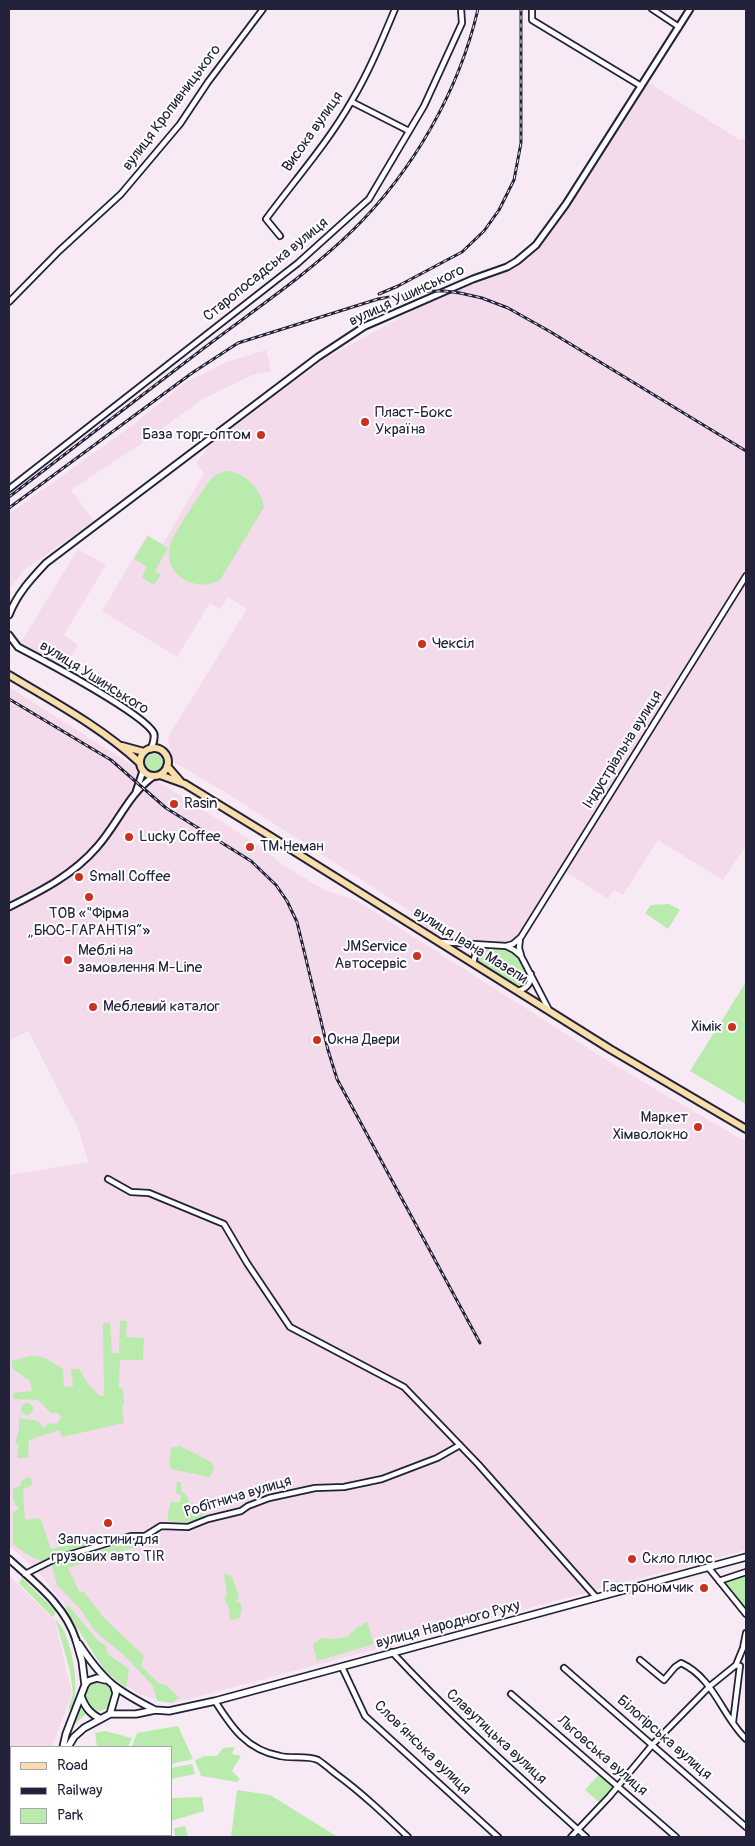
<!DOCTYPE html>
<meta charset="utf-8">
<style>
body{margin:0}
#map{position:relative;width:755px;height:1846px;overflow:hidden;background:#f8eaf4;font-family:Pangolin,sans-serif}
canvas{display:block}
.frame{position:absolute;inset:0;border:10px solid #22223b;pointer-events:none}
.legend{position:absolute;left:10px;top:1746px;width:162px;height:90px;box-sizing:border-box;background:#fff;border:1px solid #a7a7b1;margin:0;padding:6px 9px;list-style:none;font-size:15px;color:#22223b}
.legend li{display:flex;align-items:center;gap:10px;height:25px}
.legend b{width:25px;border:1px solid #a7a7b1}
</style>
<div id="map">
<canvas width="755" height="1846"></canvas>
<div class="frame"></div>
<ul class="legend">
<li><b style="height:6px;background:#f9deab"></b>Road</li>
<li><b style="height:6px;background:#22223b"></b>Railway</li>
<li><b style="height:14px;background:#b9ebac"></b>Park</li>
</ul>
</div>
<script>
const ctx = document.querySelector('canvas').getContext('2d');
ctx.lineJoin = 'round';
function fill(path, color) {
  ctx.fillStyle = color;
  ctx.fill(path, 'evenodd');
}
function trace(path, color, width, dash) {
  ctx.strokeStyle = color;
  ctx.lineWidth = width;
  ctx.lineCap = dash ? 'butt' : 'round';
  ctx.setLineDash(dash || []);
  ctx.stroke(path);
}
function write(font, color, halo, rows, align = 'center') {
  ctx.font = font + ' Pangolin,sans-serif';
  ctx.lineWidth = 4;
  ctx.setLineDash([]);
  ctx.textBaseline = 'middle';
  ctx.strokeStyle = halo;
  ctx.fillStyle = color;
  for (const [text, x, y, turn = 0] of rows) {
    ctx.save();
    ctx.translate(x, y);
    ctx.rotate((+turn || 0) * Math.PI / 180);
    ctx.textAlign = isNaN(turn) ? turn : align;
    if (halo) ctx.strokeText(text, 0, 0);
    ctx.fillText(text, 0, 0);
    ctx.restore();
  }
}
fill(new Path2D(`
 M 644,80 L 740,140 L 746,139 L 746,851 L 743,850 L 723,880 L 658,840 L 623,895 L 614,890 L 608,899 L 563,870 L 521,937 L 511,943 L 445,939 L 422,925 L 413,913 L 223,791 L 172,761 L 168,737 L 247,609 L 228,597 L 220,609 L 210,603 L 177,657 L 102,611 L 147,535 L 163,544 L 204,473 L 196,464 L 211,443 L 326,358 L 427,303 L 445,291 L 507,267 L 536,245 Z
 M 266,350 L 271,371 L 250,376 L 201,400 L 148,439 L 71,490 L 94,521 L 24,570 L 12,586 L 9,587 L 9,514 L 130,427 L 186,382 L 227,362 Z
 M 78,549 L 106,565 L 64,635 L 78,645 L 63,671 L 18,647 Z
 M 9,687 L 249,839 L 285,866 L 324,890 L 356,900 L 616,1066 L 746,1142 L 746,1550 L 174,1703 L 140,1695 L 113,1677 L 95,1645 L 43,1577 L 9,1545 L 9,1175 L 88,1162 L 79,1130 L 28,1031 L 9,1041 Z
 M 9,1575 L 55,1621 L 72,1694 L 52,1747 L 11,1747 L 11,1835 L 18,1835 L 17,1837 L 9,1837 Z`), '#f3dbec');
fill(new Path2D(`
 M 227,471 C 246,473 261,489 264,507 L 220,580 C 196,593 163,576 170,546 C 171,538 207,482 213,477 C 217,474 222,472 227,471 Z
 M 148,536 L 168,548 L 155,571 L 161,575 L 154,585 L 142,577 L 147,567 L 134,559 Z
 M145 763a9 9 0 1 1 18 0a9 9 0 1 1-18 0Z
 M 669,904 L 680,910 L 668,929 L 645,913 L 651,905 Z
 M 490,948 C 497,949 507,948 514,952 C 524,959 533,976 524,986 L 520,987 L 478,961 C 477,952 482,949 490,948 Z
 M 746,982 L 746,1104 L 690,1071 Z
 M 120,1321 L 127,1321 L 126,1337 L 144,1338 L 143,1360 L 120,1360 L 119,1388 L 123,1389 L 124,1404 L 122,1406 L 124,1423 L 62,1437 L 59,1430 L 29,1440 L 28,1458 L 17,1458 L 19,1444 L 15,1443 L 19,1430 L 19,1418 L 38,1421 L 44,1428 L 48,1424 L 58,1423 L 61,1417 L 58,1413 L 51,1413 L 38,1400 L 13,1399 L 14,1393 L 32,1391 L 30,1381 L 12,1368 L 12,1361 C 39,1353 39,1354 63,1369 L 64,1387 L 73,1386 L 71,1369 L 79,1369 L 88,1384 L 100,1396 L 104,1396 L 103,1323 L 110,1322 L 112,1353 L 119,1353 Z
 M21 1409a6 6 0 1 1 12 0a6 6 0 1 1-12 0Z
 M 180,1446 L 211,1462 L 214,1469 L 209,1477 L 171,1469 L 169,1465 L 171,1448 Z
 M 30,1477 L 33,1484 L 23,1490 L 25,1520 L 40,1518 L 51,1549 L 97,1539 L 99,1544 L 41,1561 L 28,1555 L 13,1544 L 13,1512 L 20,1508 L 16,1506 L 13,1499 L 13,1489 L 20,1486 L 22,1480 Z
 M 177,1482 L 181,1482 L 181,1490 L 188,1498 L 189,1503 L 202,1504 L 203,1519 L 185,1523 L 168,1521 L 168,1512 L 171,1502 L 180,1502 L 181,1496 L 176,1493 Z
 M 138,1540 L 141,1544 L 135,1547 L 68,1568 L 79,1591 L 84,1592 L 104,1618 L 144,1656 L 141,1666 L 158,1683 L 166,1685 L 179,1697 L 172,1703 L 157,1701 L 153,1686 L 126,1657 L 95,1631 L 81,1610 L 57,1585 L 52,1565 L 64,1560 Z
 M 224,1574 L 231,1575 L 239,1595 L 236,1602 L 240,1603 L 242,1607 L 240,1618 L 230,1620 L 228,1605 L 224,1599 L 227,1594 Z
 M 746,1575 L 746,1609 L 729,1591 L 723,1582 Z
 M 22,1578 L 56,1611 L 53,1618 L 19,1583 Z
 M 68,1605 L 98,1641 L 105,1645 L 108,1654 L 129,1669 L 126,1688 L 105,1671 L 65,1609 Z
 M 55,1618 C 58,1622 62,1627 64,1631 C 73,1652 80,1688 72,1709 L 68,1710 L 73,1694 L 70,1671 Z
 M 367,1622 L 374,1644 L 317,1661 L 313,1644 L 321,1638 L 335,1639 L 347,1637 L 356,1628 Z
 M84 1697a14 14 0 1 1 28 0a14 14 0 1 1-28 0Z
 M 79,1707 L 86,1714 L 72,1727 Z
 M 178,1726 L 193,1759 L 171,1764 L 171,1747 L 132,1747 L 137,1733 Z
 M 105,1731 L 132,1738 L 128,1747 L 97,1747 L 95,1733 Z
 M 235,1747 L 232,1754 L 241,1756 L 232,1771 L 240,1779 L 237,1782 L 201,1776 L 195,1760 L 205,1756 L 217,1756 L 223,1748 Z
 M 192,1764 L 195,1774 L 171,1779 L 171,1768 Z
 M 600,1773 L 612,1784 L 611,1789 L 599,1802 L 585,1790 Z
 M 237,1790 L 270,1795 L 338,1837 L 231,1837 Z
 M 202,1797 L 204,1811 L 171,1821 L 171,1798 Z
 M 185,1826 L 188,1837 L 175,1837 L 174,1828 Z
 M 41,1835 L 84,1835 L 84,1837 L 40,1837 Z`), '#b9ebac');
const minor = new Path2D(`
 M 532,9 L 532,20 L 641,86
 M 652,9 L 679,27
 M 352,102 L 409,131
 M 280,236 L 266,219 C 294,181 327,144 351,102 C 369,72 382,40 395,9
 M 9,302 L 59,251 L 121,194 L 180,124 L 208,82 L 263,9
 M 9,489 L 298,263 L 369,199 L 424,106 L 462,23 L 461,9
 M 520,938 L 519,948 L 521,955
 M 441,942 L 506,946 L 514,950 L 521,956 L 549,1010
 M 506,946 L 513,944 L 521,937 L 746,576
 M 473,963 L 476,952 L 483,945
 M 518,991 C 527,988 531,984 531,974
 M 108,1179 L 131,1192 L 149,1193 L 224,1224 L 247,1263 L 290,1327 L 404,1387 L 478,1464 L 596,1597
 M 708,1567 L 746,1614
 M 25,1574 L 55,1559 L 131,1536 L 145,1536 L 161,1526 L 188,1527 L 208,1519 L 241,1511 L 248,1506 L 269,1498 L 315,1488 L 344,1487 L 382,1479 L 437,1458 L 460,1445
 M 719,1581 L 746,1572
 M 392,1652 C 453,1718 520,1777 586,1837
 M 640,1660 L 664,1680 L 675,1667 L 681,1663 C 714,1678 722,1716 746,1739
 M 342,1667 L 365,1716 L 498,1837
 M 564,1668 L 746,1827
 M 511,1694 L 676,1837
 M 215,1701 C 232,1728 247,1750 280,1756 C 291,1759 307,1755 318,1760 C 324,1764 331,1770 336,1774 C 362,1793 385,1815 408,1837
 M 733,1722 L 740,1666 L 736,1665
 M 571,1837 L 609,1797 L 653,1744 L 710,1686 L 736,1665 L 743,1648 L 746,1633`);
const tertiary = new Path2D(`
 M 9,615 C 17,594 31,579 46,563 L 318,357 L 365,326 L 379,320 L 473,279 L 507,267 L 517,261 L 536,245 L 566,204 L 690,9
 M 9,635 L 18,647 C 41,659 147,715 154,734 C 155,739 153,744 151,749
 M 136,792 L 143,771
 M 9,907 C 41,891 73,875 97,847 C 117,825 129,793 154,776
 M 9,1559 C 35,1583 65,1605 76,1640`);
const secondary = new Path2D(`
 M 79,1644 C 104,1682 116,1690 155,1710
 M 85,1685 L 88,1681 L 97,1678 L 105,1680
 M 81,1696 C 85,1707 90,1714 101,1719
 M 110,1714 L 116,1693 L 114,1687
 M 63,1747 L 66,1734 L 85,1685 L 82,1661 L 76,1640
 M 68,1747 L 74,1737 L 84,1728 L 110,1714 L 136,1714 L 155,1710 L 169,1711 L 215,1701 L 746,1557
 M 32,1837 L 32,1835`);
const primary = new Path2D(`
 M 9,675 C 54,702 101,727 140,763
 M 122,746 L 144,752
 M140 762a14 14 0 1 1 28 0a14 14 0 1 1-28 0Z
 M 167,766 L 180,781
 M 160,775 L 185,784 L 265,833 L 610,1049 L 746,1129`);
trace(minor, '#22223b', 8);
trace(tertiary, '#22223b', 9);
trace(secondary, '#22223b', 9);
trace(primary, '#22223b', 10);
trace(minor, '#fff', 4.5);
trace(tertiary, '#fff', 5);
trace(secondary, '#fff', 5.5);
trace(primary, '#f9deab', 6);
const rail = new Path2D(`
 M 379,294 L 398,286 L 462,252 L 484,231 L 499,210 L 514,180 L 521,143 L 521,9
 M 9,497 C 74,447 139,397 204,348 C 254,310 308,274 353,230 C 413,171 459,91 478,9
 M 9,508 L 192,373 L 238,343 L 378,299 L 426,291 L 445,291 L 460,293 L 482,298 L 508,308 L 549,331 L 746,451
 M 9,699 L 111,760 L 166,808 L 251,861 L 276,885 L 287,901 L 297,922 L 328,1050 L 337,1079 L 480,1343`);
trace(rail, '#22223b', 3);
trace(rail, '#fff', 1, [4]);
for (const [x, y, r, color] of [
 [365,422,5,"#c8321e"],
 [261,435,5,"#c8321e"],
 [422,644,5,"#c8321e"],
 [174,804,5,"#c8321e"],
 [129,837,5,"#c8321e"],
 [250,847,5,"#c8321e"],
 [79,877,5,"#c8321e"],
 [89,897,5,"#c8321e"],
 [417,956,5,"#c8321e"],
 [68,960,5,"#c8321e"],
 [93,1007,5,"#c8321e"],
 [732,1027,5,"#c8321e"],
 [317,1040,5,"#c8321e"],
 [698,1127,5,"#c8321e"],
 [108,1523,5,"#c8321e"],
 [632,1559,5,"#c8321e"],
 [704,1588,5,"#c8321e"]
]) {
  const dot = new Path2D();
  dot.arc(x, y, r, 0, 2 * Math.PI);
  ctx.fillStyle = color;
  ctx.fill(dot);
  trace(dot, '#fff', 2);
}
write('15px', '#22223b', '#fff', [
 ["вулиця Кропивницького",172,108,-53],
 ["Висока вулиця",313,132,-55],
 ["Старопосадська вулиця",266,270,-39],
 ["вулиця Ушинського",407,296,-25],
 ["вулиця Ушинського",94,678,32],
 ["Індустріальна вулиця",623,750,-58],
 ["вулиця Івана Мазепи",470,946,32],
 ["Робітнича вулиця",238,1497,-17],
 ["вулиця Народного Руху",448,1625,-15],
 ["Славутицька вулиця",496,1737,43],
 ["Білогірська вулиця",664,1738,41],
 ["Словʼянська вулиця",422,1748,44],
 ["Льговська вулиця",602,1756,41]
]);
write('15px', '#22223b', '#fff', [
 ["Пласт-Бокс",375,413],
 ["Україна",375,430],
 ["База торг-оптом",251,435,"right"],
 ["Чексіл",432,644],
 ["Rasin",184,804],
 ["Lucky Coffee",139,837],
 ["ТМ Неман",260,847],
 ["Small Coffee",89,877],
 ["ТОВ «\"Фірма",89,914,"center"],
 ["„БЮС-ГАРАНТІЯ“»",89,931,"center"],
 ["JMService",407,947,"right"],
 ["Автосервіс",407,964,"right"],
 ["Меблі на",78,951],
 ["замовлення M-Line",78,968],
 ["Меблевий каталог",103,1007],
 ["Хімік",722,1027,"right"],
 ["Окна Двери",327,1040],
 ["Маркет",688,1118,"right"],
 ["Хімволокно",688,1135,"right"],
 ["Запчастини для",108,1540,"center"],
 ["грузових авто TIR",108,1557,"center"],
 ["Скло плюс",642,1559],
 ["Гастрономчик",694,1588,"right"]
], 'left');
</script>
